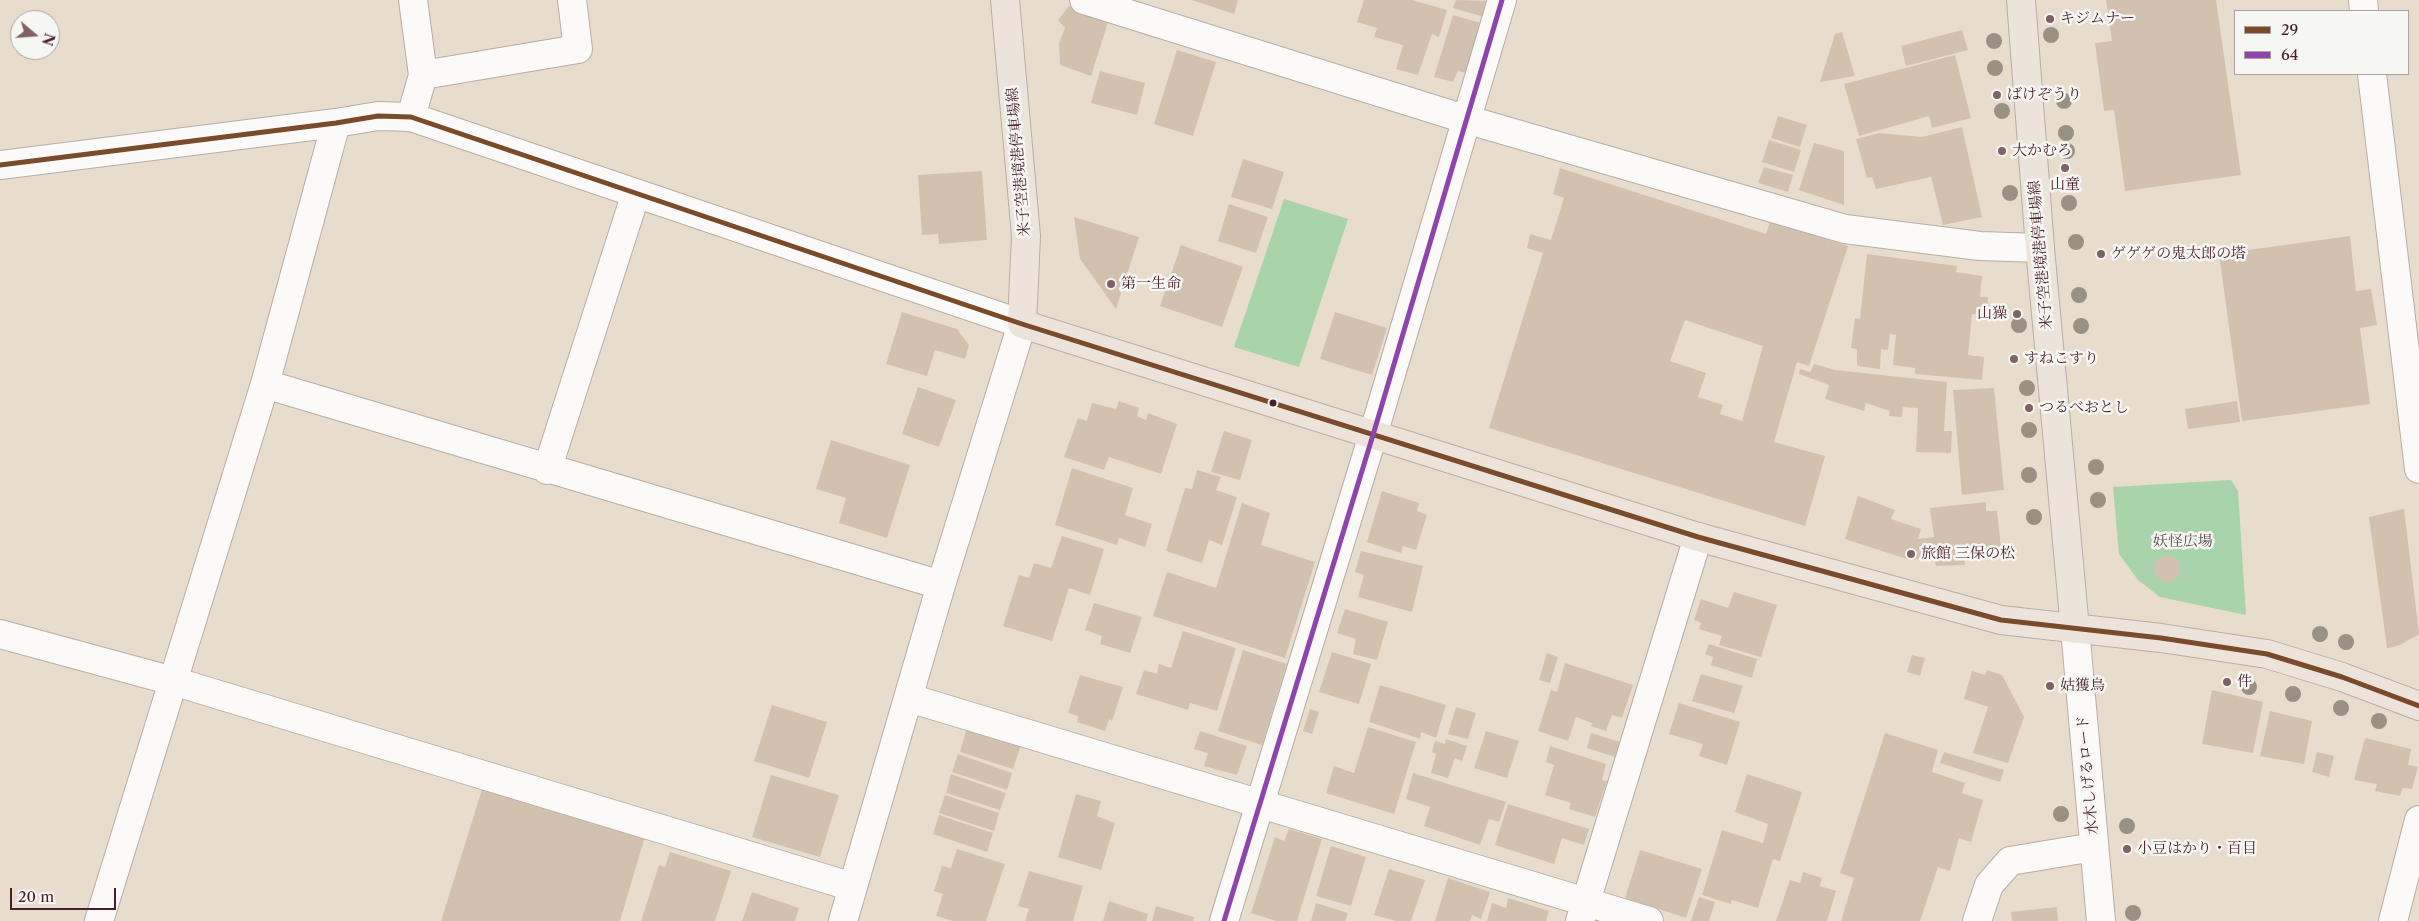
<!DOCTYPE html>
<meta charset="utf-8">
<style>
body{margin:0}
#map{position:relative;width:2419px;height:921px;overflow:hidden;background:#e8ddcd;font-family:"Libre Caslon Text",serif}
canvas{display:block}
.legend{position:absolute;left:2234px;top:10px;width:175px;height:65px;box-sizing:border-box;background:#f6f6f2;border:1px solid #b1a0a2;margin:0;padding:6px 9px;list-style:none;font-size:15px;color:#4a1f2b}
.legend li{display:flex;align-items:center;gap:10px;height:25px}
.legend b{width:25px;border:1px solid #b1a0a2}
.north{position:absolute;left:10px;top:10px;width:50px;height:50px;box-sizing:border-box;background:#f6f6f2;border:1px solid #b1a0a2;border-radius:50%;rotate:108deg;font-size:14px;font-weight:700;line-height:20px;text-align:center;color:#4a1f2b}
.north::after{content:'';display:block;margin:auto;width:18px;height:22px;background:#816264;clip-path:polygon(50% 0,100% 100%,50% 72%,0 100%)}
.scale{position:absolute;left:10px;top:888px;width:106px;height:22px;box-sizing:border-box;border:2px solid #4a1f2b;border-top:0;padding-left:6px;font-size:15px;line-height:18px;white-space:nowrap;color:#4a1f2b;-webkit-text-stroke:4px #f6f6f2;paint-order:stroke}
</style>
<div id="map">
<canvas width="2419" height="921"></canvas>
<ul class="legend">
<li><b style="height:6px;background:#7a4b2a"></b>29</li>
<li><b style="height:6px;background:#8e44ad"></b>64</li>
</ul>
<div class="north">N</div>
<div class="scale">20 m</div>
</div>
<script>
const ctx = document.querySelector('canvas').getContext('2d');
ctx.lineJoin = 'round';
function fill(path, color) {
  ctx.fillStyle = color;
  ctx.fill(path, 'evenodd');
}
function trace(path, color, width, dash) {
  ctx.strokeStyle = color;
  ctx.lineWidth = width;
  ctx.lineCap = dash ? 'butt' : 'round';
  ctx.setLineDash(dash || []);
  ctx.stroke(path);
}
function write(font, color, halo, rows, align = 'center') {
  ctx.font = font + ' "Libre Caslon Text","Noto Serif JP",serif';
  ctx.lineWidth = 5;
  ctx.setLineDash([]);
  ctx.textBaseline = 'middle';
  ctx.strokeStyle = halo;
  ctx.fillStyle = color;
  for (const [text, x, y, turn = 0] of rows) {
    ctx.save();
    ctx.translate(x, y);
    ctx.rotate((+turn || 0) * Math.PI / 180);
    ctx.textAlign = isNaN(turn) ? turn : align;
    if (halo) ctx.strokeText(text, 0, 0);
    ctx.fillText(text, 0, 0);
    ctx.restore();
  }
}
fill(new Path2D(`
 M 1284,199 L 1348,219 L 1299,367 L 1234,347 Z
 M 2231,480 L 2238,491 L 2246,615 L 2160,597 L 2138,580 L 2119,554 L 2113,487 Z`), '#a9d3aa');
fill(new Path2D(`
 M 1192,0 L 1238,0 L 1234,14 Z
 M 1364,0 L 1412,0 L 1447,10 L 1439,37 L 1432,34 L 1418,75 L 1396,69 L 1403,45 L 1374,37 L 1377,28 L 1357,22 Z
 M 1456,0 L 1489,1 L 1484,17 L 1453,8 Z
 M 2106,0 L 2216,0 L 2241,175 L 2125,191 L 2114,110 L 2104,111 L 2095,43 L 2112,41 Z
 M 1069,6 L 1109,19 L 1091,76 L 1060,65 L 1059,43 L 1065,28 L 1058,20 Z
 M 1453,15 L 1481,23 L 1466,73 L 1458,71 L 1453,82 L 1434,77 Z
 M 1962,30 L 1968,50 L 1906,66 L 1901,46 Z
 M 1842,32 L 1855,76 L 1820,82 L 1835,34 Z
 M 1177,50 L 1216,62 L 1193,136 L 1154,124 Z
 M 1955,55 L 1971,118 L 1932,128 L 1929,116 L 1859,136 L 1844,84 Z
 M 1100,71 L 1145,83 L 1137,115 L 1091,103 Z
 M 1778,116 L 1807,125 L 1800,147 L 1771,138 Z
 M 1962,127 L 1982,217 L 1943,225 L 1931,177 L 1876,189 L 1872,177 L 1867,178 L 1856,139 L 1879,133 L 1922,137 Z
 M 1769,140 L 1801,150 L 1794,172 L 1762,162 Z
 M 1814,143 L 1844,151 L 1844,205 L 1799,190 Z
 M 1243,159 L 1284,172 L 1272,209 L 1231,197 Z
 M 1764,167 L 1793,175 L 1788,192 L 1758,183 Z
 M 1560,168 L 1766,234 L 1770,222 L 1848,246 L 1809,366 L 1797,362 L 1774,442 L 1825,456 L 1805,526 L 1489,428 L 1543,253 L 1527,248 L 1530,234 L 1551,240 L 1564,198 L 1553,194 ZM 1685,320 L 1763,346 L 1742,421 L 1720,414 L 1723,405 L 1698,397 L 1706,373 L 1670,361 Z
 M 982,171 L 987,240 L 939,244 L 938,234 L 922,235 L 918,175 Z
 M 1229,204 L 1268,217 L 1256,253 L 1218,241 Z
 M 1074,217 L 1139,237 L 1116,309 L 1080,259 Z
 M 2350,236 L 2356,291 L 2371,289 L 2377,325 L 2360,328 L 2370,404 L 2242,421 L 2219,254 Z
 M 1181,245 L 1243,267 L 1222,327 L 1160,306 Z
 M 1867,254 L 1957,266 L 1956,272 L 1982,276 L 1980,297 L 1988,297 L 1987,316 L 1972,314 L 1968,355 L 1984,357 L 1982,380 L 1915,374 L 1915,368 L 1893,365 L 1896,335 L 1890,334 L 1888,350 L 1881,349 L 1880,369 L 1857,366 L 1857,349 L 1851,348 L 1855,318 L 1860,319 Z
 M 902,312 L 957,329 L 969,345 L 965,359 L 935,350 L 927,376 L 886,364 Z
 M 1335,312 L 1387,328 L 1372,375 L 1320,359 Z
 M 1814,364 L 1835,370 L 1947,382 L 1944,431 L 1952,431 L 1951,453 L 1916,452 L 1918,408 L 1903,407 L 1902,417 L 1889,416 L 1890,411 L 1866,403 L 1864,411 L 1825,399 L 1829,385 L 1799,374 L 1800,369 L 1810,372 Z
 M 918,387 L 956,400 L 939,447 L 902,434 Z
 M 1994,388 L 2004,490 L 1962,495 L 1953,390 Z
 M 1119,401 L 1139,408 L 1137,416 L 1146,420 L 1148,413 L 1177,424 L 1161,474 L 1109,457 L 1104,470 L 1064,457 L 1078,418 L 1087,421 L 1092,403 L 1116,409 Z
 M 2237,401 L 2240,422 L 2188,429 L 2185,409 Z
 M 1224,431 L 1252,440 L 1240,480 L 1211,472 Z
 M 831,440 L 910,465 L 887,538 L 839,523 L 846,498 L 816,489 Z
 M 1072,468 L 1133,488 L 1125,515 L 1152,524 L 1145,547 L 1119,538 L 1117,545 L 1055,525 Z
 M 1197,470 L 1221,477 L 1216,490 L 1237,497 L 1222,545 L 1209,540 L 1202,563 L 1166,551 L 1185,488 L 1192,489 Z
 M 1382,491 L 1419,503 L 1417,511 L 1427,515 L 1416,550 L 1403,546 L 1401,553 L 1367,542 Z
 M 1858,496 L 1895,510 L 1891,519 L 1921,529 L 1918,539 L 1934,537 L 1930,508 L 1986,502 L 1986,511 L 1997,511 L 2001,548 L 1964,551 L 1965,565 L 1936,566 L 1934,557 L 1910,560 L 1845,539 Z
 M 1242,503 L 1270,513 L 1261,545 L 1315,562 L 1285,658 L 1153,616 L 1167,572 L 1216,588 Z
 M 2404,509 L 2419,634 L 2400,645 L 2389,648 L 2387,648 L 2369,517 Z
 M 1062,536 L 1104,549 L 1090,595 L 1069,588 L 1052,641 L 1003,626 L 1019,575 L 1029,578 L 1034,563 L 1051,568 Z
 M 1361,551 L 1423,566 L 1412,612 L 1358,597 L 1364,575 L 1355,572 Z
 M2154 569a13 13 0 1 1 26 0a13 13 0 1 1-26 0Z
 M 1734,592 L 1777,605 L 1761,657 L 1719,645 L 1722,636 L 1699,629 L 1701,623 L 1694,620 L 1701,599 L 1728,608 Z
 M 1094,603 L 1142,617 L 1130,653 L 1100,644 L 1102,636 L 1085,630 Z
 M 1345,609 L 1388,622 L 1377,660 L 1353,654 L 1356,639 L 1337,633 Z
 M 1183,631 L 1236,648 L 1217,711 L 1190,703 L 1188,710 L 1136,694 L 1144,670 L 1157,674 L 1159,664 L 1171,668 Z
 M 1709,644 L 1757,659 L 1752,678 L 1711,665 L 1713,657 L 1705,654 Z
 M 1243,650 L 1287,664 L 1262,745 L 1218,731 Z
 M 1332,652 L 1371,664 L 1359,704 L 1319,692 Z
 M 1547,653 L 1558,657 L 1550,683 L 1539,680 Z
 M 1912,655 L 1925,658 L 1920,676 L 1907,672 Z
 M 1565,663 L 1633,685 L 1622,718 L 1612,715 L 1606,731 L 1591,726 L 1592,723 L 1576,717 L 1568,741 L 1538,731 L 1551,690 L 1557,692 Z
 M 1987,670 L 2002,675 L 2024,717 L 2008,763 L 1973,753 L 1988,707 L 1964,699 L 1972,671 L 1985,675 Z
 M 1701,674 L 1743,686 L 1734,713 L 1692,701 Z
 M 1080,675 L 1123,687 L 1112,721 L 1109,719 L 1105,731 L 1077,722 L 1078,716 L 1068,713 Z
 M 1380,685 L 1446,705 L 1436,738 L 1421,732 L 1420,739 L 1369,722 Z
 M 2212,690 L 2263,702 L 2253,753 L 2202,744 Z
 M 1679,703 L 1740,722 L 1727,765 L 1699,756 L 1703,744 L 1669,734 Z
 M 772,705 L 827,722 L 809,778 L 754,761 Z
 M 1456,707 L 1476,713 L 1468,739 L 1448,734 Z
 M 1310,709 L 1319,712 L 1312,734 L 1303,731 Z
 M 2270,711 L 2312,721 L 2304,764 L 2260,756 Z
 M 967,727 L 1021,745 L 1013,769 L 960,752 Z
 M 1368,727 L 1416,742 L 1394,814 L 1326,793 L 1334,766 L 1354,773 Z
 M 1200,731 L 1247,746 L 1237,775 L 1204,766 L 1208,753 L 1194,749 Z
 M 1486,731 L 1519,741 L 1507,778 L 1474,768 Z
 M 1591,733 L 1620,742 L 1615,757 L 1587,748 Z
 M 1885,733 L 1938,750 L 1932,772 L 1965,783 L 1962,793 L 1983,800 L 1971,842 L 1959,838 L 1950,871 L 1938,867 L 1920,921 L 1841,921 L 1854,878 L 1840,873 Z
 M 2365,738 L 2411,749 L 2408,765 L 2418,767 L 2412,789 L 2403,788 L 2400,796 L 2375,791 L 2377,784 L 2354,780 Z
 M 1446,739 L 1467,746 L 1462,761 L 1455,758 L 1448,778 L 1431,773 L 1436,754 L 1432,752 L 1435,741 L 1445,744 Z
 M 1550,746 L 1606,764 L 1602,780 L 1607,781 L 1595,817 L 1569,809 L 1571,803 L 1545,795 L 1554,765 L 1546,762 Z
 M 1944,752 L 2004,770 L 2000,782 L 1940,763 Z
 M 2317,752 L 2334,756 L 2329,777 L 2312,772 Z
 M 958,754 L 1012,773 L 1007,790 L 952,772 Z
 M 1413,773 L 1506,802 L 1499,822 L 1489,819 L 1480,845 L 1424,826 L 1430,807 L 1406,799 Z
 M 951,774 L 1006,793 L 1000,810 L 946,793 Z
 M 1747,774 L 1802,792 L 1780,861 L 1773,859 L 1758,908 L 1732,900 L 1731,904 L 1702,895 L 1722,830 L 1763,843 L 1768,824 L 1735,812 Z
 M 771,775 L 839,795 L 820,857 L 752,837 Z
 M 484,783 L 646,833 L 620,921 L 441,921 Z
 M 1076,794 L 1101,801 L 1097,816 L 1115,823 L 1101,870 L 1058,857 Z
 M 945,795 L 999,813 L 994,831 L 939,813 Z
 M 1508,804 L 1589,829 L 1584,845 L 1562,838 L 1554,864 L 1495,845 Z
 M 939,815 L 993,833 L 987,852 L 933,834 Z
 M 1289,829 L 1322,839 L 1297,921 L 1276,921 L 1251,913 L 1275,837 L 1284,841 Z
 M 1331,846 L 1366,857 L 1351,906 L 1316,896 Z
 M 957,849 L 1005,864 L 986,921 L 953,921 L 936,916 L 943,894 L 934,891 L 942,866 L 951,868 Z
 M 1640,850 L 1702,869 L 1686,918 L 1625,898 Z
 M 670,852 L 731,871 L 715,921 L 641,921 L 659,865 L 665,867 Z
 M 1389,869 L 1425,880 L 1411,921 L 1396,921 L 1374,915 Z
 M 1029,871 L 1083,886 L 1073,921 L 1025,921 L 1029,909 L 1018,906 Z
 M 1803,872 L 1822,878 L 1820,886 L 1836,891 L 1827,921 L 1776,921 L 1790,880 L 1800,883 Z
 M 1448,878 L 1490,892 L 1481,919 L 1472,915 L 1470,921 L 1435,921 Z
 M 752,892 L 799,908 L 795,921 L 742,921 Z
 M 1699,897 L 1715,902 L 1709,921 L 1691,921 Z
 M 1508,898 L 1549,911 L 1546,921 L 1487,921 L 1492,903 L 1506,908 Z
 M 1109,901 L 1148,914 L 1146,921 L 1103,921 Z
 M 1316,903 L 1348,913 L 1345,921 L 1311,921 Z
 M 1156,906 L 1194,917 L 1193,921 L 1152,921 Z
 M 2057,907 L 2058,921 L 2012,921 L 2011,912 Z`), '#d3c1b0');
const minor = new Path2D(`
 M 1084,0 L 1465,119 L 1845,229 L 1980,246 L 2040,248
 M 2363,0 L 2364,11
 M 2372,74 L 2419,469
 M 423,75 L 578,49 L 572,0
 M 411,117 L 423,75 L 413,0
 M 0,165 L 336,123 L 378,116 L 411,117 L 1022,324 L 941,585 L 843,921
 M 265,384 L 941,585
 M 547,470 L 636,193
 M 2075,629 L 2101,921
 M 0,634 L 173,681 L 853,887
 M 909,698 L 1649,921
 M 99,921 L 265,384 L 336,123
 M 1224,921 L 1373,435 L 1502,0
 M 1580,921 L 1698,537
 M 1977,921 L 1989,885 L 2010,861 L 2094,847
 M 2393,921 L 2419,820`);
const major = new Path2D(`
 M 1005,0 L 1026,236 L 1022,324 L 1698,537 L 2001,620 L 2161,638 L 2267,654 L 2342,677 L 2419,706
 M 2021,0 L 2040,248 L 2075,629`);
trace(minor, '#b8ada4', 30);
trace(major, '#b8ada4', 30);
trace(minor, '#fcfaf8', 28);
trace(major, '#ece4db', 28);
trace(new Path2D(`
 M 0,165 L 336,123 L 378,116 L 411,117 L 1022,324 L 1698,537 L 2001,620 L 2161,638 L 2267,654 L 2342,677 L 2419,706`), '#7a4b2a', 5);
trace(new Path2D(`
 M 1224,921 L 1373,435 L 1502,0`), '#8e44ad', 5);
ctx.fillStyle = '#989184';
for (const [x, y] of [
 [2051,35],
 [1994,41],
 [1995,68],
 [2064,101],
 [2002,111],
 [2066,133],
 [2067,151],
 [2010,193],
 [2069,203],
 [2076,242],
 [2079,295],
 [2019,325],
 [2081,326],
 [2027,388],
 [2029,430],
 [2096,467],
 [2029,475],
 [2098,500],
 [2034,517],
 [2320,634],
 [2346,642],
 [2249,687],
 [2293,694],
 [2341,708],
 [2379,721],
 [2061,814],
 [2127,826],
 [2133,913]
]) {
  ctx.beginPath();
  ctx.arc(x, y, 8, 0, 2 * Math.PI);
  ctx.fill();
}
for (const [x, y, r, color] of [
 [2050,19,5,"#816264"],
 [1997,95,5,"#816264"],
 [2002,151,5,"#816264"],
 [2065,168,5,"#816264"],
 [2101,254,5,"#816264"],
 [1111,284,5,"#816264"],
 [2017,314,5,"#816264"],
 [2014,359,5,"#816264"],
 [1273,403,4.5,"#4a1f2b"],
 [2029,408,5,"#816264"],
 [1911,554,5,"#816264"],
 [2227,682,5,"#816264"],
 [2050,686,5,"#816264"],
 [2127,849,5,"#816264"]
]) {
  const dot = new Path2D();
  dot.arc(x, y, r, 0, 2 * Math.PI);
  ctx.fillStyle = color;
  ctx.fill(dot);
  trace(dot, '#f6f6f2', 2);
}
write('15px', '#4a1f2b', '#f6f6f2', [
 ["キジムナー",2060,19],
 ["ばけぞうり",2007,95],
 ["大かむろ",2012,151],
 ["山童",2065,185,"center"],
 ["ゲゲゲの鬼太郎の塔",2111,254],
 ["第一生命",1121,284],
 ["山𤢖",2007,314,"right"],
 ["すねこすり",2024,359],
 ["つるべおとし",2039,408],
 ["旅館 三保の松",1921,554],
 ["件",2237,682],
 ["姑獲鳥",2060,686],
 ["小豆はかり・百目",2137,849]
], 'left');
write('15px', '#4a1f2b', '#f6f6f2', [
 ["米子空港境港停車場線",1019,162,-95],
 ["米子空港境港停車場線",2041,255,-95],
 ["水木しげるロード",2088,775,-95]
]);
write('15px', '#575248', '#f6f6f2', [
 ["妖怪広場",2183,542]
]);
</script>
